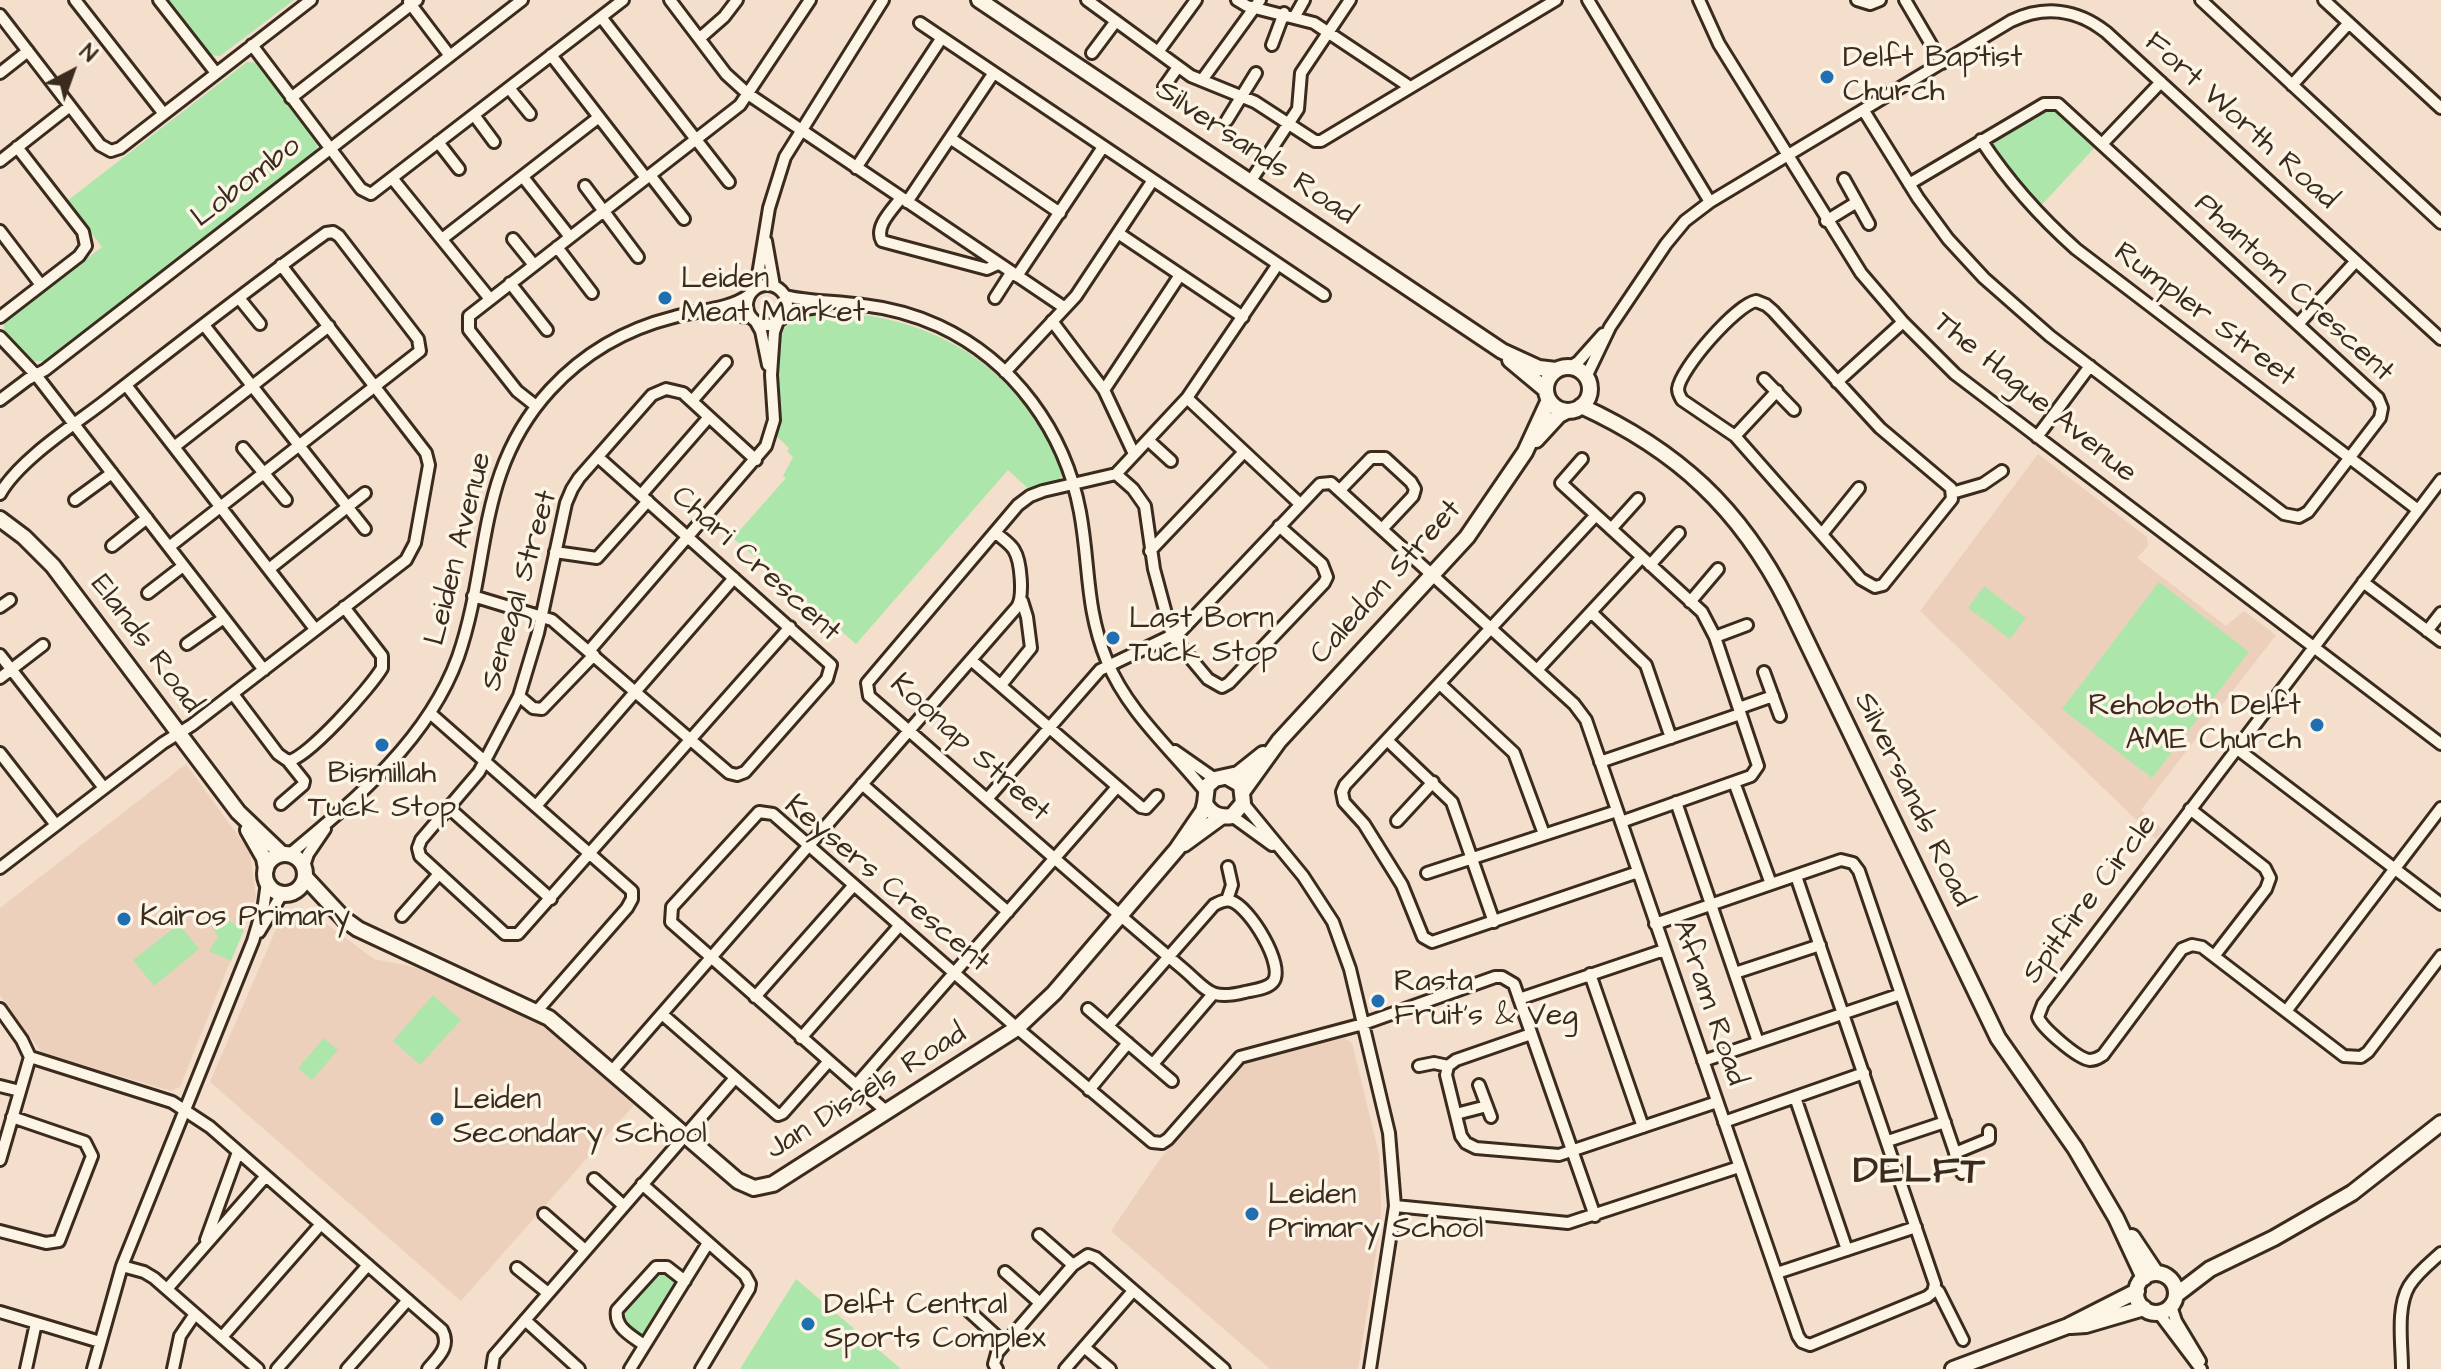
<!DOCTYPE html>
<style>
body{margin:0}
#map{position:relative;width:2441px;height:1369px;overflow:hidden;background:#f3dfcc;font-family:"Architects Daughter",sans-serif}
canvas{display:block}
.north{position:absolute;left:32px;top:32px;width:80px;height:80px;-webkit-text-stroke:6px #fcf5e5;paint-order:stroke;rotate:41deg;font-size:22px;font-weight:700;line-height:32px;text-align:center;color:#3b2a1e}
.north::after{content:'';display:block;margin:auto;width:28px;height:36px;background:#3b2a1e;clip-path:polygon(50% 0,100% 100%,50% 72%,0 100%)}
</style>
<div id="map">
<canvas width="2441" height="1369"></canvas>
<div class="north">N</div>
</div>
<script>
const ctx = document.querySelector('canvas').getContext('2d');
ctx.lineJoin = 'round';
function fill(path, color) {
  ctx.fillStyle = color;
  ctx.fill(path, 'evenodd');
}
function trace(path, color, width, dash) {
  ctx.strokeStyle = color;
  ctx.lineWidth = width;
  ctx.lineCap = dash ? 'butt' : 'round';
  ctx.setLineDash(dash || []);
  ctx.stroke(path);
}
function write(font, color, halo, rows, align = 'center') {
  ctx.font = font + ' "Architects Daughter",sans-serif';
  ctx.lineWidth = 7;
  ctx.setLineDash([]);
  ctx.textBaseline = 'middle';
  ctx.strokeStyle = halo;
  ctx.fillStyle = color;
  for (const [text, x, y, turn = 0] of rows) {
    ctx.save();
    ctx.translate(x, y);
    ctx.rotate((+turn || 0) * Math.PI / 180);
    ctx.textAlign = isNaN(turn) ? turn : align;
    if (halo) ctx.strokeText(text, 0, 0);
    ctx.fillText(text, 0, 0);
    ctx.restore();
  }
}
fill(new Path2D(`
 M 2038,454 L 2147,537 L 2148,546 L 2137,558 L 2226,626 L 2244,611 L 2276,635 L 2141,810 L 2163,830 L 2156,839 L 1920,611 Z
 M 186,764 L 250,852 L 256,897 L 180,1087 L 171,1091 L 42,1053 L 0,995 L 0,908 Z
 M 308,910 L 374,959 L 415,967 L 538,1022 L 634,1105 L 461,1301 L 210,1082 L 283,913 Z
 M 1344,1038 L 1352,1043 L 1379,1154 L 1381,1201 L 1380,1228 L 1358,1369 L 1270,1369 L 1111,1231 L 1160,1159 L 1241,1066 L 1253,1059 Z`), '#edd0bb');
fill(new Path2D(`
 M 167,0 L 294,0 L 220,56 L 210,55 Z
 M 247,62 L 258,63 L 317,140 L 317,151 L 48,361 L 34,361 L 4,333 L 4,323 L 102,247 L 67,201 Z
 M 2046,107 L 2055,107 L 2097,145 L 2039,208 L 2011,177 L 1993,146 L 1997,136 Z
 M 841,313 C 881,315 918,325 953,344 C 996,367 1027,403 1051,445 C 1056,454 1066,468 1060,479 C 1055,488 1041,489 1032,492 L 1008,470 L 856,644 L 733,538 L 786,478 L 783,476 L 793,457 L 787,451 L 789,448 L 775,435 C 779,404 765,332 797,317 C 810,311 828,313 841,313 Z
 M 2159,582 L 2249,652 L 2152,778 L 2062,709 Z
 M 1984,586 L 2026,618 L 2010,639 L 1968,608 Z
 M 221,916 L 244,930 L 231,961 L 209,951 L 218,936 L 211,926 Z
 M 179,924 L 199,949 L 154,986 L 133,960 Z
 M 433,995 L 461,1020 L 420,1065 L 393,1041 Z
 M 324,1038 L 338,1050 L 312,1080 L 298,1068 Z
 M 663,1270 L 675,1279 L 675,1288 L 646,1334 L 637,1336 L 622,1323 L 619,1314 L 654,1272 Z
 M 796,1279 L 901,1369 L 740,1369 Z`), '#ade6aa');
const street = new Path2D(`
 M 75,0 L 164,114
 M 159,0 L 216,73
 M 670,0 L 726,74 L 748,94 L 1065,308
 M 1087,0 L 1191,76 L 1255,102 L 1315,141 L 1321,141 L 1556,0
 M 1237,0 L 1247,6 L 1314,23 L 1410,87
 M 1588,0 L 1710,202
 M 1699,0 L 1719,44 L 1861,273 L 1903,322 L 1955,374 L 2441,744
 M 1857,0 L 1870,4 L 1880,0
 M 1905,0 L 1942,63
 M 2201,0 L 2441,223
 M 2324,0 L 2441,108
 M 409,2 L 450,56
 M 0,15 L 100,145 L 111,151 L 120,148 L 311,0
 M 1295,16 L 1304,0
 M 601,17 L 729,182
 M 920,23 L 1324,295
 M 700,38 L 724,17 L 737,0
 M 252,45 L 361,189 L 371,194 L 623,0
 M 1272,45 L 1284,13
 M 1158,52 L 1196,0
 M 1092,53 L 1116,21
 M 551,55 L 646,178
 M 0,73 L 28,51
 M 1202,80 L 1260,0
 M 2292,85 L 2349,23
 M 1164,87 L 1178,67
 M 509,88 L 530,114
 M 291,98 L 417,0
 M 1864,111 L 1918,198 L 1948,239 L 1984,278 L 2050,336 L 2284,514 L 2299,517 L 2308,512 L 2380,418 L 2382,408 L 2378,398 L 2058,104 L 2044,104 L 1909,184
 M 474,115 L 494,142
 M 1227,120 L 1256,73
 M 950,138 L 1060,213
 M 1981,140 C 2008,181 2039,216 2076,249 L 2418,510
 M 438,142 L 459,169
 M 2102,144 L 2161,82
 M 0,161 L 70,106
 M 856,168 L 941,39
 M 650,175 L 684,219
 M 523,177 L 570,237
 M 392,178 L 490,299
 M 1844,179 L 1869,224
 M 1250,182 L 1298,109 L 1301,73 L 1350,0
 M 585,186 L 638,257
 M 901,198 C 892,210 874,227 882,241 L 987,269 L 998,264
 M 907,202 L 993,74
 M 1826,221 L 1857,202
 M 0,231 L 41,285
 M 1118,233 L 1243,317
 M 442,239 L 599,117
 M 513,239 L 534,265
 M 766,241 L 774,286
 M 557,247 L 592,293
 M 1017,276 L 1103,147
 M 510,283 L 547,330
 M747 305a20 20 0 1 1 40 0a20 20 0 1 1-40 0Z
 M 756,287 L 769,208 L 785,157 L 883,0
 M 785,296 C 810,302 837,301 863,305 C 889,308 915,315 939,326 C 1014,361 1065,432 1080,512 C 1090,566 1085,607 1107,661 C 1127,711 1172,750 1205,791
 M 239,298 L 260,324
 M 995,298 L 1011,273
 M 1756,301 L 1766,305 L 1773,311 L 1880,428 L 1951,488 L 1952,499 L 1883,585 L 1875,587 L 1861,579 L 1735,436 L 1682,400 C 1680,396 1678,394 1678,389 C 1680,369 1736,305 1756,301 Z
 M 785,312 L 825,306
 M 710,313 L 751,317
 M 0,317 L 79,256 L 86,246 L 83,232 L 17,147
 M 1052,321 L 1104,390 L 1134,454
 M 756,322 L 761,331 L 768,365
 M 2298,324 L 2356,261
 M 204,325 L 365,529
 M 0,337 L 36,375 L 264,670
 M 1570,367 L 1578,362 L 1603,334
 M 1005,372 L 1076,296 L 1153,180
 M 1586,377 L 1610,327 L 1666,244 L 1685,221 L 1710,202 L 2011,21 C 2044,5 2077,9 2106,32 L 2441,339
 M 1764,379 L 1794,410
 M 1837,382 L 1903,322
 M 126,385 L 315,629
 M 1104,390 L 1180,275
 M 1187,398 L 1300,504
 M 0,400 L 28,379 L 45,370 L 522,0
 M 692,401 L 726,362
 M 536,406 L 517,391 L 469,330 L 469,316 L 740,105 L 810,0
 M 1735,436 L 1777,391
 M 2037,437 L 2090,366
 M 1148,440 L 1171,461
 M 174,447 L 329,326
 M 243,448 L 286,500
 M 1582,459 L 1561,483 L 1702,612 L 1715,637 L 1758,766 L 1751,776 L 1621,822
 M 756,460 L 683,393 L 666,389 L 652,395 L 579,478 L 572,489 L 566,503 L 538,633 L 519,696 L 479,772 L 421,840 L 418,848 L 420,856 L 505,934 L 518,934 L 790,627
 M 1116,474 L 1133,489 L 1145,506 L 1154,569 L 1172,636 L 1208,679 L 1222,687 L 1229,683 L 1324,583 L 1327,577 L 1322,564 L 1279,526
 M 2441,480 L 2043,1004 L 2038,1017 C 2042,1028 2078,1059 2090,1060 C 2096,1060 2098,1058 2103,1055 L 2182,949 L 2192,945 L 2202,947 L 2344,1056 L 2361,1057 L 2368,1052 L 2441,956
 M 1340,490 L 1371,458 L 1385,458 L 1411,482 L 1415,489 L 1413,496 L 1382,529
 M 1952,493 L 1983,484 L 2002,471
 M 0,494 C 19,460 74,425 105,401 C 178,344 251,287 326,233 L 333,232 L 339,236 L 418,339 L 420,351 L 169,547
 M 641,495 L 709,417
 M 75,500 L 112,473
 M 1596,515 L 1345,785 L 1342,792 L 1344,802 L 1364,824 L 1402,885 L 1423,937 L 1432,942 L 1638,872
 M 1611,529 L 1638,499
 M 1822,534 L 1859,488
 M 112,546 L 147,518
 M 1150,551 L 1244,452
 M 555,552 L 597,558 L 648,501
 M 1650,565 L 1679,533
 M 269,569 L 365,493
 M 2363,582 L 2441,641
 M 148,593 L 183,566
 M 473,596 L 552,620 L 729,773 L 737,775 L 745,772 L 827,679 L 831,665 L 598,457
 M 1690,602 L 1718,569
 M 0,607 L 10,600
 M 1591,612 L 1646,665 L 1671,738
 M 2427,631 L 2441,613
 M 1715,637 L 1747,625
 M 187,644 L 224,618
 M 589,651 L 766,446 L 774,420 L 771,375 L 774,332 L 778,321
 M 0,655 L 104,788
 M 971,660 L 1141,807 L 1146,808 L 1157,796
 M 1537,670 L 1642,557
 M 1764,672 L 1780,716
 M 0,678 L 43,645
 M 1440,684 L 1514,753 L 1544,834
 M 1001,685 L 1031,648 L 1027,617 L 1022,601
 M 233,694 L 278,754 L 288,761 L 304,781 L 303,785 L 281,804
 M 519,696 L 533,708 L 542,709 L 594,655
 M 1739,708 L 1773,696
 M 430,713 L 632,891 L 632,899 L 627,908 L 536,1012
 M 1387,740 L 1452,802 L 1494,922
 M 2236,748 L 2441,904
 M 1175,751 L 1215,779
 M 0,753 L 56,825
 M 288,761 C 307,759 371,687 382,668 L 382,656 L 344,607
 M 1600,762 L 1740,714
 M 1734,782 L 1771,884
 M 862,784 L 1008,912
 M 987,799 L 1100,670 L 1181,631 L 1320,484 L 1331,483 L 1574,704 L 1586,720 L 1798,1336 L 1802,1342 L 1810,1345 L 1927,1297 L 1933,1292 L 1935,1284 L 1796,876
 M 1676,802 L 1758,1042
 M 1243,803 L 1303,876 L 1333,922 L 1350,969 L 1389,1133 L 1395,1206 L 1370,1369
 M 536,806 L 734,578
 M 449,808 L 551,899
 M 2190,809 L 2265,868 L 2270,878 L 2266,889 L 2215,955
 M 1232,816 L 1272,845
 M 1397,821 L 1433,782
 M 290,854 C 356,799 428,740 458,657 C 491,562 475,472 550,390 C 583,354 626,329 674,317 C 698,310 728,310 749,295
 M 304,866 L 308,854 L 325,829
 M 0,868 L 163,743 L 192,725 L 406,560 L 415,543 L 429,465 L 426,453 L 281,265
 M 1427,873 L 1617,811
 M 1227,900 L 1232,885 L 1228,867
 M 402,916 L 438,875
 M 1655,924 L 1841,860 L 1853,863 L 1859,871 L 1962,1173
 M 259,932 L 282,894
 M 1735,973 L 1820,945
 M 1590,974 L 1643,1127
 M 755,997 L 854,885
 M 1519,999 L 1664,950
 M 0,1009 L 22,1040 L 30,1057 L 172,1102 L 210,1127 L 442,1330 C 451,1347 438,1357 428,1369
 M 1088,1009 L 1172,1081
 M 2287,1010 L 2441,808
 M 662,1014 L 778,1115 L 783,1113 L 829,1061
 M 1108,1026 L 1214,905 C 1220,902 1225,899 1231,901 C 1249,906 1286,966 1273,982 C 1267,989 1254,990 1245,992 C 1209,1001 1208,990 1182,968 C 1076,879 974,787 869,696 L 867,683 L 1018,505 L 1030,496 L 1043,491 L 1116,474 L 1187,398 L 1278,264
 M 1531,1034 L 1456,1060 L 1448,1066 L 1446,1075 L 1461,1136 L 1466,1143 L 1476,1148 L 1559,1155 L 1717,1102
 M 801,1038 L 900,925
 M 1703,1061 L 1901,994
 M 1153,1064 L 1213,994
 M 1419,1066 L 1434,1063 L 1448,1066
 M 612,1071 L 1017,607 C 1024,597 1021,561 1014,550 C 1010,543 1001,538 995,532
 M 856,1085 L 1117,787
 M 1479,1085 L 1491,1117
 M 0,1086 L 20,1091
 M 1089,1090 L 1128,1043
 M 1795,1097 L 1847,1250
 M 887,1112 L 671,922 L 672,907 L 759,812 L 773,814 L 1017,1028 L 1152,1142 L 1162,1143 L 1168,1139 L 1240,1057 L 1363,1024 L 1495,977 L 1502,977 L 1514,984 L 1595,1216
 M 1456,1114 L 1487,1106
 M 1724,1122 L 1864,1073
 M 1888,1141 L 1945,1122
 M 1955,1153 L 1989,1139 L 1989,1131
 M 0,1160 L 30,1057
 M 594,1179 L 624,1206
 M 642,1184 L 745,1275 L 750,1284 L 749,1289 L 701,1369
 M 1395,1206 L 1568,1223 L 1739,1167
 M 544,1214 L 585,1250
 M 0,1231 L 46,1243 L 59,1241 L 92,1156 L 85,1142 L 12,1117
 M 1039,1235 L 1073,1265
 M 206,1240 L 238,1152
 M 122,1266 L 144,1272 L 154,1278 L 258,1369
 M 517,1268 L 548,1293
 M 1005,1272 L 1040,1303
 M 1777,1273 L 1916,1227
 M 1935,1288 L 1939,1292 L 1963,1340
 M 167,1289 L 266,1176
 M 2171,1306 L 2176,1321 L 2200,1361
 M 969,1311 L 1004,1343
 M 0,1312 L 100,1342
 M 2158,1312 L 2201,1369
 M 525,1320 L 579,1369
 M 222,1337 L 321,1224
 M 644,1345 C 632,1336 614,1328 617,1310 L 656,1267 L 667,1267 L 685,1281
 M 1084,1347 L 1110,1369
 M 26,1369 L 36,1323
 M 93,1369 L 122,1266 L 253,941 L 264,904 L 267,882
 M 173,1369 L 180,1336 L 195,1314
 M 277,1369 L 368,1265
 M 347,1369 L 408,1300
 M 492,1369 L 494,1356 L 735,1078
 M 630,1369 L 708,1243
 M 997,1369 L 994,1364 L 997,1353 L 1073,1265 L 1088,1255 L 1096,1258 L 1224,1369
 M 1065,1369 L 1133,1291
 M 2402,1369 C 2402,1344 2396,1308 2409,1286 C 2417,1273 2430,1263 2441,1253`);
const secondary = new Path2D(`
 M 979,0 L 1502,351 L 1539,368 L 1556,370
 M 1510,360 L 1546,390
 M1546 389a22 22 0 1 1 44 0a22 22 0 1 1-44 0Z
 M 1581,406 C 1677,450 1740,508 1788,603 L 1998,1038 L 2075,1148 L 2116,1218 L 2144,1278
 M 1536,440 L 1559,415 L 1567,411
 M 0,519 L 24,537 L 53,566 L 238,812 L 282,854
 M 1229,778 L 1241,785 L 1243,803 L 1232,816 C 1219,818 1211,814 1205,803 L 1207,786 L 1215,779 L 1238,774 L 1263,754
 M 1243,791 L 1279,741 L 1467,537 L 1525,452 L 1549,400
 M 248,830 L 264,858 L 266,869
 M 1184,844 L 1221,817
 M265 874a20 20 0 1 1 40 0a20 20 0 1 1-40 0Z
 M 305,877 L 344,919 L 358,929 L 549,1018 L 738,1181 L 754,1188 L 773,1184 L 1017,1028 L 1054,993 L 1177,849 L 1203,811 L 1205,803
 M 2132,1237 L 2156,1273
 M2136 1293a20 20 0 1 1 40 0a20 20 0 1 1-40 0Z
 M 2176,1295 L 2210,1269 L 2274,1238 L 2352,1193 L 2441,1123
 M 2071,1326 L 2086,1325 L 2144,1308
 M 1953,1369 L 2068,1326 L 2137,1291`);
trace(street, '#3b2a1e', 16);
trace(secondary, '#3b2a1e', 20);
trace(street, '#fcf5e5', 10);
trace(secondary, '#fcf5e5', 14);
for (const [x, y, r, color] of [
 [1827,77,8,"#1f6fb2"],
 [665,298,8,"#1f6fb2"],
 [1113,638,8,"#1f6fb2"],
 [2317,725,8,"#1f6fb2"],
 [382,745,8,"#1f6fb2"],
 [124,919,8,"#1f6fb2"],
 [1378,1001,8,"#1f6fb2"],
 [437,1119,8,"#1f6fb2"],
 [1252,1214,8,"#1f6fb2"],
 [808,1324,8,"#1f6fb2"]
]) {
  const dot = new Path2D();
  dot.arc(x, y, r, 0, 2 * Math.PI);
  ctx.fillStyle = color;
  ctx.fill(dot);
  trace(dot, '#fcf5e5', 3);
}
write('30px', '#3b2a1e', '#fcf5e5', [
 ["Delft Baptist",1843,60],
 ["Church",1843,94],
 ["Leiden",681,281],
 ["Meat Market",681,315],
 ["Last Born",1129,621],
 ["Tuck Stop",1129,655],
 ["Rehoboth Delft",2301,708,"right"],
 ["AME Church",2301,742,"right"],
 ["Bismillah",382,776,"center"],
 ["Tuck Stop",382,810,"center"],
 ["Kairos Primary",140,919],
 ["Rasta",1394,984],
 ["Fruit's & Veg",1394,1018],
 ["Leiden",453,1102],
 ["Secondary School",453,1136],
 ["Leiden",1268,1197],
 ["Primary School",1268,1231],
 ["Delft Central",824,1307],
 ["Sports Complex",824,1341]
], 'left');
write('30px', '#3b2a1e', '#fcf5e5', [
 ["Fort Worth Road",2240,122,42],
 ["Silversands Road",1255,154,34],
 ["Lobombo",247,183,-38],
 ["Phantom Crescent",2293,289,43],
 ["Rumpler Street",2204,316,37],
 ["The Hague Avenue",2034,399,39],
 ["Leiden Avenue",460,549,-76],
 ["Chari Crescent",755,565,42],
 ["Caledon Street",1387,583,-48],
 ["Senegal Street",521,591,-74],
 ["Elands Road",145,645,53],
 ["Koonap Street",969,749,42],
 ["Silversands Road",1912,800,64],
 ["Keysers Crescent",886,885,40],
 ["Spitfire Circle",2091,900,-53],
 ["Afram Road",1708,1003,71],
 ["Jan Dissels Road",867,1093,-32]
]);
ctx.letterSpacing = '2px';
write('bold 38px', '#3b2a1e', '#fcf5e5', [
 ["DELFT",1920,1174]
]);
ctx.letterSpacing = '0px';
</script>
